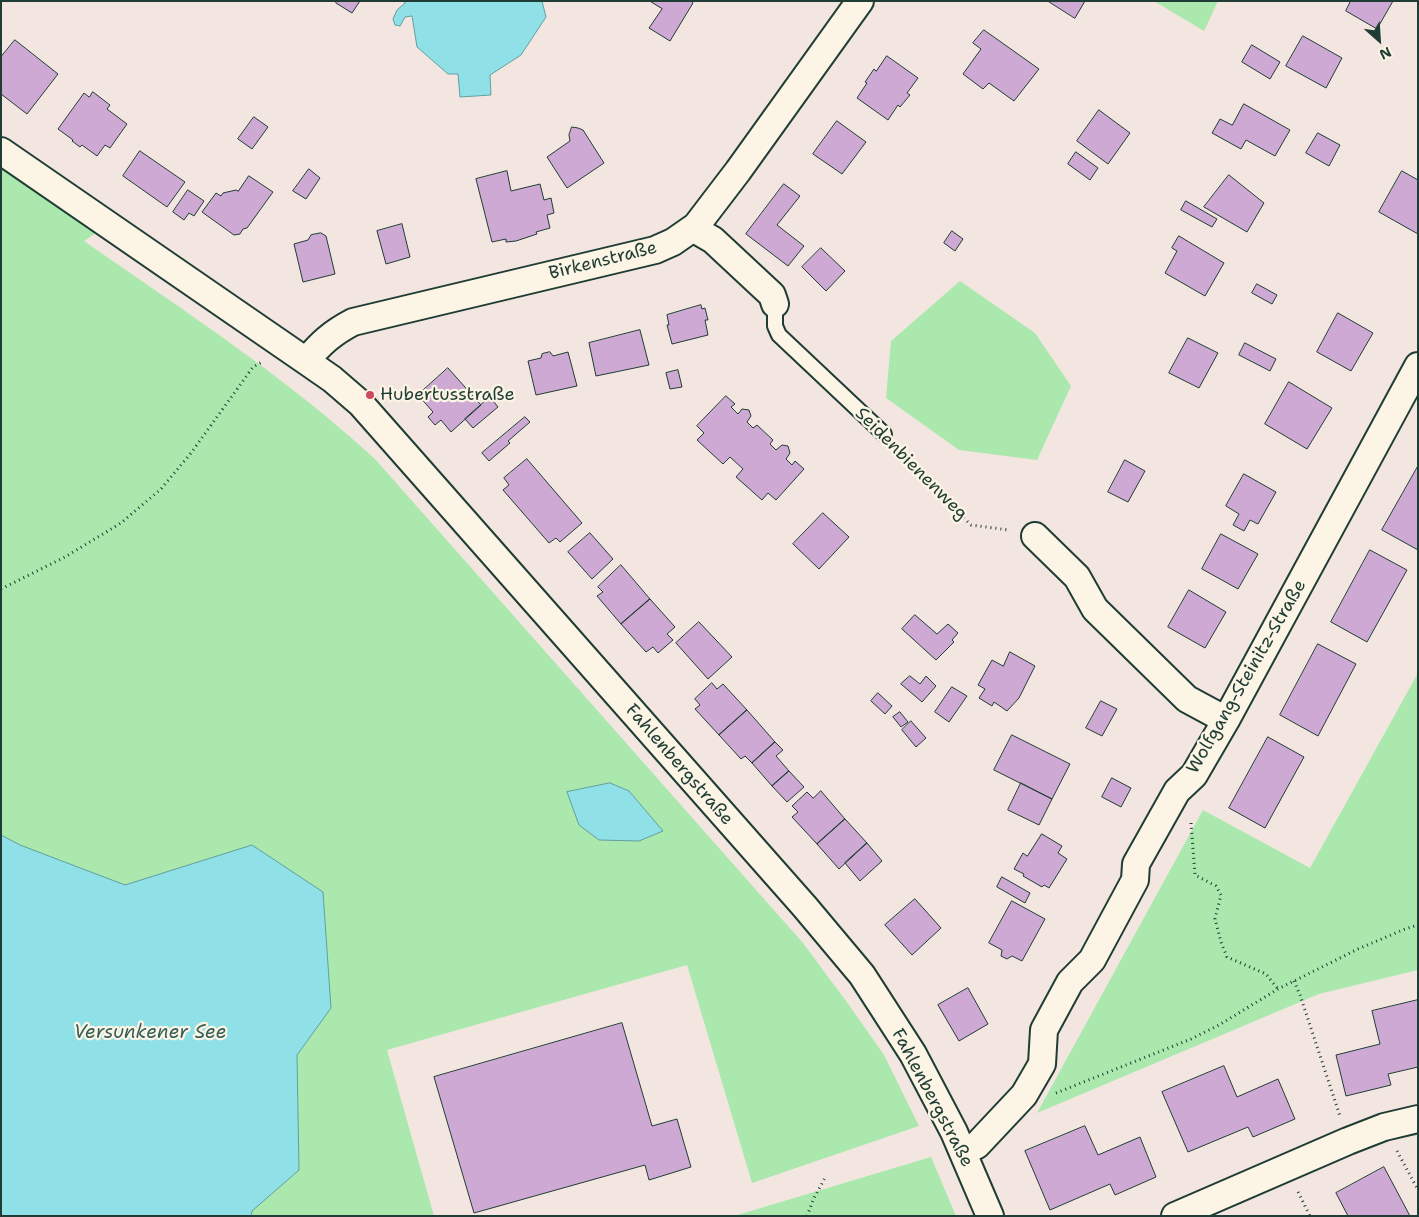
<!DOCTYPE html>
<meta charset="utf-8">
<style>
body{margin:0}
#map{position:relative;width:1419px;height:1217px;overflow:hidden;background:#f3e6e1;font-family:"Shantell Sans",sans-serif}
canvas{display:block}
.frame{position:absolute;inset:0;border:2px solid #1f3d34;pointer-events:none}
.north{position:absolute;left:1354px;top:15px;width:50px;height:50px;-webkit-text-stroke:4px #fcf5e5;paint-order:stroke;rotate:154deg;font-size:14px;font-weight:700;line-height:20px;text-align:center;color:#1f3d34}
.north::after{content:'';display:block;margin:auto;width:18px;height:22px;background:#1f3d34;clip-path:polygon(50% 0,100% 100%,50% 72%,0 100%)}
</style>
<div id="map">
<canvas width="1419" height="1217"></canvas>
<div class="frame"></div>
<div class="north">N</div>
</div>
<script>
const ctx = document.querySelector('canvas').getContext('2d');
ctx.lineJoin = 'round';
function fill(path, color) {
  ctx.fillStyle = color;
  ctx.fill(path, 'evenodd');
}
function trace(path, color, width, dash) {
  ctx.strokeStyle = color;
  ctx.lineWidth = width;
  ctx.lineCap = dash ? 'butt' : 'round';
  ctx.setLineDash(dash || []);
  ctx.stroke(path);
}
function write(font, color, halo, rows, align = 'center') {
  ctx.font = font + ' "Shantell Sans",sans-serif';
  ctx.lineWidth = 4.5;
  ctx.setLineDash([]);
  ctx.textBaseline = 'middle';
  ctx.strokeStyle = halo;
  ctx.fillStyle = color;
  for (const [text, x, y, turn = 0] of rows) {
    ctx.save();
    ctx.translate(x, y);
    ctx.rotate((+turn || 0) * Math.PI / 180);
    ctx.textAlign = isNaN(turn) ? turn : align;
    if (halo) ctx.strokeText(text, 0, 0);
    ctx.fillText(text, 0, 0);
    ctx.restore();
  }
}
fill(new Path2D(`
 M 1154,1 L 1218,1 L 1204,31 Z
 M 1,168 L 96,233 L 84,241 C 183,310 286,377 375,459 L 803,943 L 849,1005 L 884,1055 L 919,1126 L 752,1183 L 687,965 L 387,1050 L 434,1216 L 1,1216 Z
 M 960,281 L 1035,333 L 1071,386 L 1037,460 L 959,450 L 886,398 L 891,341 Z
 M 1418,673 L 1418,970 L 1319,994 L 1037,1113 L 1203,810 L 1310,868 Z
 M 931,1157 L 956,1216 L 734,1216 Z`), '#abe8ae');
const water = new Path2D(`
 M 403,1 L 542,1 L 546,17 L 521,55 L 490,75 L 491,95 L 460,97 L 458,74 L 448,74 L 417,47 L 412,16 L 405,17 L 400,26 L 395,25 L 393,19 L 397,10 L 405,3 Z
 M 610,783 L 629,791 L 663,831 L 639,841 L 599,840 L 579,825 L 567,792 Z
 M 1,835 L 20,845 L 125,885 L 252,845 L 323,892 L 331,1008 L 297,1055 L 299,1170 L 252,1211 L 251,1216 L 1,1216 Z`);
fill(water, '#8fe0e7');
trace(water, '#629f9f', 1);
const building = new Path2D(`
 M 337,1 L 360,1 L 352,13 L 336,3 Z
 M 650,1 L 691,1 L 693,3 L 670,41 L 649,28 L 662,9 Z
 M 1048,1 L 1085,1 L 1075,18 Z
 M 1351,1 L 1393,1 L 1377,29 L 1346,11 Z
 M 984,30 L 1039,69 L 1014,101 L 989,83 L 983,89 L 963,74 L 981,49 L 973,43 Z
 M 1303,36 L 1342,58 L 1326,88 L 1286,66 Z
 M 15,40 L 58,74 L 27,114 L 1,94 L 1,57 Z
 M 1252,45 L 1280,62 L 1270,79 L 1242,62 Z
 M 887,56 L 918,78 L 907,93 L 910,95 L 900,107 L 898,105 L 888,120 L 857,98 L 867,83 L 865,82 L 874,69 L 876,71 Z
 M 93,92 L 110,105 L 107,109 L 127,124 L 110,148 L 105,145 L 97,156 L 82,145 L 80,147 L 72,141 L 73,140 L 58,129 L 84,93 L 89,97 Z
 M 1244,104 L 1290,130 L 1275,156 L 1246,140 L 1241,149 L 1212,133 L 1220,119 L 1232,125 Z
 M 1099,110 L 1130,133 L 1108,164 L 1077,141 Z
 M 254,117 L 268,127 L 252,149 L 238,139 Z
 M 837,121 L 866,142 L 842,174 L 813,154 Z
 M 572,127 L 578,128 L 583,130 L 604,163 L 567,188 L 547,157 L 570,141 L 569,135 Z
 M 1318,133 L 1340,145 L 1329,166 L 1306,153 Z
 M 140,151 L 185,182 L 167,207 L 123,176 Z
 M 1076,152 L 1098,168 L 1090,180 L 1068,164 Z
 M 309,169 L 320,178 L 306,199 L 293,191 Z
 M 507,171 L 511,191 L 540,184 L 544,200 L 551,198 L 554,213 L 547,215 L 550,228 L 536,232 L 537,234 L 516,241 L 506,242 L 506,239 L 492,242 L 476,179 Z
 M 1402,171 L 1418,180 L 1418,234 L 1379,212 Z
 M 1229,175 L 1264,203 L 1247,232 L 1204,207 Z
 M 249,176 L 273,192 L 247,228 L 243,229 L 240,234 L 234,235 L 202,212 L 216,193 L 221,196 L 223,193 L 236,190 L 238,191 Z
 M 784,184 L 800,196 L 777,225 L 804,246 L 788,266 L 746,234 Z
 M 188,190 L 204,201 L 194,216 L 189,213 L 184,220 L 173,212 Z
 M 1186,201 L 1217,219 L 1212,227 L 1181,210 Z
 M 402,224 L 410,257 L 386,264 L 377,231 Z
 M 952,231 L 963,239 L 955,251 L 944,243 Z
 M 321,233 L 326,236 L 335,274 L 303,282 L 294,244 L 308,240 L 311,235 Z
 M 1179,236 L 1224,263 L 1205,296 L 1165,273 L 1177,251 L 1172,248 Z
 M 821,248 L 845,271 L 826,291 L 802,267 Z
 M 1257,284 L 1277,295 L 1272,304 L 1252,293 Z
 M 701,305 L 702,309 L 705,308 L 708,320 L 705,320 L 708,335 L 672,344 L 667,325 L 669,325 L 667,315 Z
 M 1338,313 L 1373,333 L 1351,371 L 1317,352 Z
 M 640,330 L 649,365 L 596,376 L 589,343 Z
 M 1188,338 L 1218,353 L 1199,388 L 1169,373 Z
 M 1245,343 L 1276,359 L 1270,371 L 1239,355 Z
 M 550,352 L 553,356 L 568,352 L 577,386 L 536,395 L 528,361 L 541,358 L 542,354 Z
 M 448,368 L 481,405 L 451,432 L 441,420 L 435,425 L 428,417 L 433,412 L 418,395 Z
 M 678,370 L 682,387 L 670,389 L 666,373 Z
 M 1289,382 L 1332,408 L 1307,449 L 1265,424 Z
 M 726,396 L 735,404 L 731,407 L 738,414 L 742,409 L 749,410 L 751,416 L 747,422 L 753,428 L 757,425 L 773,440 L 770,444 L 776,450 L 782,445 L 788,446 L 790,453 L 786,459 L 792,465 L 795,461 L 804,469 L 776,500 L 768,493 L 762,500 L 736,477 L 743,469 L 730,457 L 723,464 L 697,440 L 704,433 L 697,426 Z
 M 490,397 L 498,407 L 473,428 L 465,419 Z
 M 525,417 L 530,422 L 508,441 L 510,443 L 489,461 L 482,453 Z
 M 527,459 L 582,523 L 560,542 L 556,538 L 549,543 L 503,490 L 509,485 L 504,478 Z
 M 1125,460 L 1145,471 L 1128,502 L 1108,492 Z
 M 1418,466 L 1418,550 L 1382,530 Z
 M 1244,474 L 1276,492 L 1258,524 L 1250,520 L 1244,531 L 1233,525 L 1239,514 L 1226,506 Z
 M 823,513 L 849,537 L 819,569 L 793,544 Z
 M 590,533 L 613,559 L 592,579 L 568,552 Z
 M 1221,534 L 1258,554 L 1238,589 L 1202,569 Z
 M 1370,550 L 1407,570 L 1367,642 L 1331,622 Z
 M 621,565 L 650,599 L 621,624 L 597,596 L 603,592 L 598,587 Z
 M 1189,590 L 1226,612 L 1205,648 L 1168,627 Z
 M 650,599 L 675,627 L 667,634 L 673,640 L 658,653 L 653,647 L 646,652 L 621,624 Z
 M 915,615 L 937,634 L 948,624 L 958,633 L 952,640 L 954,642 L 936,660 L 902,629 Z
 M 699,622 L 732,657 L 708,679 L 676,643 Z
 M 1318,644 L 1356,664 L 1318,736 L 1280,715 Z
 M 1010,652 L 1035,666 L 1019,698 L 1007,711 L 994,702 L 992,706 L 979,698 L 985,689 L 978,685 L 992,660 L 1003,666 Z
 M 910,676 L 920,684 L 926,676 L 936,686 L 922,702 L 901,684 Z
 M 712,683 L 717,689 L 723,684 L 747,710 L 719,735 L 695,709 L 700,705 L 695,699 Z
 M 952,687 L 967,696 L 949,722 L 935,712 Z
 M 878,693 L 892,706 L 885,714 L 871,701 Z
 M 1101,701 L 1117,709 L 1102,736 L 1086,728 Z
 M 747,710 L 775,742 L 752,763 L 745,756 L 741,759 L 719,735 Z
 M 900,712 L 908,722 L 901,727 L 893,717 Z
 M 911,721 L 926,738 L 916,747 L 902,730 Z
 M 1012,735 L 1070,764 L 1052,799 L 994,770 Z
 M 1268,737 L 1304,757 L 1265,828 L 1229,808 Z
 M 775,742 L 783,750 L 776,756 L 789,771 L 772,786 L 752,763 Z
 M 789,771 L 804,787 L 787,802 L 772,786 Z
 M 1112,778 L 1131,788 L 1121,807 L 1102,797 Z
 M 1021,783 L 1052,799 L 1039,825 L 1008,810 Z
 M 821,791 L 845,819 L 817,844 L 792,817 L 798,812 L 792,806 L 807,792 L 813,798 Z
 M 845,819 L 867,843 L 839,869 L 817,844 Z
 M 1042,834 L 1062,846 L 1058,853 L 1067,859 L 1049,888 L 1044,885 L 1042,887 L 1023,876 L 1024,874 L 1014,869 L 1023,853 L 1027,856 Z
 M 867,843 L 882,861 L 860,881 L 845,863 Z
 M 1002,877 L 1030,893 L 1025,903 L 997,887 Z
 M 915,899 L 941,928 L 912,955 L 885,925 Z
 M 1012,901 L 1045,919 L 1022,961 L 1012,956 L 1007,959 L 1001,956 L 1002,950 L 989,943 Z
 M 968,988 L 988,1024 L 959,1041 L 938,1005 Z
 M 1418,1000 L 1418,1067 L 1388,1074 L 1391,1085 L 1346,1096 L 1336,1055 L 1380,1044 L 1372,1011 Z
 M 622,1023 L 652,1126 L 677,1119 L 691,1167 L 649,1180 L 645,1165 L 474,1213 L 434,1077 Z
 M 1224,1066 L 1237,1097 L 1278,1079 L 1295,1119 L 1253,1137 L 1248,1127 L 1188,1152 L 1162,1092 Z
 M 1085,1126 L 1098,1155 L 1140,1137 L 1156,1177 L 1115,1195 L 1110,1184 L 1050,1210 L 1025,1151 Z
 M 1384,1167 L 1410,1216 L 1348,1216 L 1336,1193 Z`);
fill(building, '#cda9d3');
trace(building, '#1f3d34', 1);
const service = new Path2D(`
 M 775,304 L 775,326 L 779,335 L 884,434`);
const minor = new Path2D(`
 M 1,151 L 306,361 L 332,379 L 361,404 L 805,907 L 862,975 L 913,1054 L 954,1132 L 990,1216
 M 696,226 L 701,233 L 713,240 L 772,295 L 775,304
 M 306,361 C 321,343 332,333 353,322 L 655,250 L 673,242 L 696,226 L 738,171 L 860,1
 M 1035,536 L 1077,577 L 1095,609 L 1187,699 L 1226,720
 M 963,1152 L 977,1145 L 1024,1095 L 1042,1064 L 1044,1030 L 1070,982 L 1092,960 L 1135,880 L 1136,864 L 1177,791 L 1194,775 L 1226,720 L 1418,366
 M 1175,1216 L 1348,1141 L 1384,1127 L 1418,1119`);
trace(service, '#1f3d34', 18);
trace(minor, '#1f3d34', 30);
trace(new Path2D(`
 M 897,450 L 928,483 L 971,525 L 1009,530
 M 1,589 L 65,557 L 121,523 L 161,489 L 191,453 L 253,367 L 262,362
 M 1191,823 L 1195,875 L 1216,886 L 1221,895 L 1215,919 L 1221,942 L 1227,957 L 1266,974 L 1278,989
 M 1294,981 L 1300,995 L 1340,1116
 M 1056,1093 L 1191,1039 L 1219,1025 L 1278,989 L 1358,949 L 1405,929 L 1418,925
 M 1397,1151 L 1418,1190
 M 1298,1192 L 1310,1216
 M 807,1216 L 814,1198 L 826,1176`), '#1f3d34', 3, [1, 4]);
trace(service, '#fcf5e5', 14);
trace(minor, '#fcf5e5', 26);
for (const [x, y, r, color] of [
 [370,395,5,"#d1495b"]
]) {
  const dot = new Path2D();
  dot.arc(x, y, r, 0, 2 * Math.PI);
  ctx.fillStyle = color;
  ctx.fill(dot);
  trace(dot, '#fcf5e5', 2);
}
write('18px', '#1f3d34', '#fcf5e5', [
 ["Birkenstraße",603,261,-14],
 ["Seidenbienenweg",911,464,45],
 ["Wolfgang-Steinitz-Straße",1247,677,-60],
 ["Fahlenbergstraße",679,765,49],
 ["Fahlenbergstraße",932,1098,62]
]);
write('18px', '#1f3d34', '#fcf5e5', [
 ["Hubertusstraße",380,395]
], 'left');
write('italic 19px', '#355e58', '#fcf5e5', [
 ["Versunkener See",150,1033]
]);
</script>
